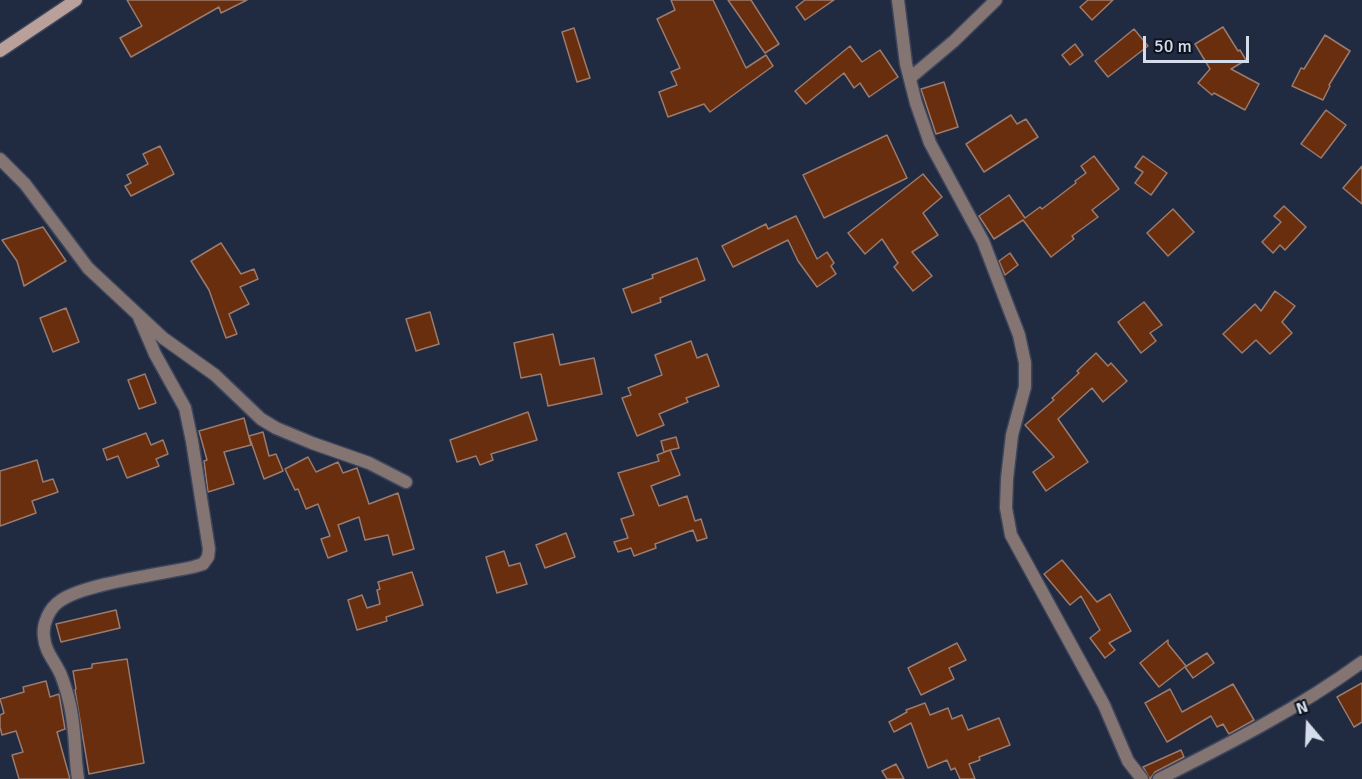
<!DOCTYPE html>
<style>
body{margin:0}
#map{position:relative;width:1362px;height:779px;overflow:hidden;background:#202a41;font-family:Signika,sans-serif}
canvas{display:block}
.north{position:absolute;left:1278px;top:695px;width:60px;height:60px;-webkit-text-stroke:4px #0e131d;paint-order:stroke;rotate:341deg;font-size:16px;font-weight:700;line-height:24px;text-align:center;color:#d5dceb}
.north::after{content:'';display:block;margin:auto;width:21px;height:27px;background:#d5dceb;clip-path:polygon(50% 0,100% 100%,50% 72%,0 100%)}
.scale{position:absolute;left:1143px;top:36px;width:106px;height:27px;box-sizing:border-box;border:3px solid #d5dceb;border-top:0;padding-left:8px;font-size:18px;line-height:21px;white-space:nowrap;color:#d5dceb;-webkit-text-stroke:4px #0e131d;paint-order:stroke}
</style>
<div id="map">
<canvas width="1362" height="779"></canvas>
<div class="north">N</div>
<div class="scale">50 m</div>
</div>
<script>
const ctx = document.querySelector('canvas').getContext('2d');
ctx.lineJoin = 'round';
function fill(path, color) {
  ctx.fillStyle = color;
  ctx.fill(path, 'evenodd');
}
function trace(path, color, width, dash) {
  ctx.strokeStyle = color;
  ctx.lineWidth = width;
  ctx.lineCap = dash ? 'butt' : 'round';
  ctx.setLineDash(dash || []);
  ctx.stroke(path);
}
const building = new Path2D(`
 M 127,0 L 247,0 L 221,13 L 219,7 L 131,57 L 120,38 L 142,26 Z
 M 671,0 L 713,0 L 746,68 L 766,55 L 773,66 L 710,112 L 704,104 L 668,117 L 659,92 L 677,85 L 671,72 L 680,68 L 657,19 L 675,10 Z
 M 728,0 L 751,0 L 779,44 L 765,53 Z
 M 805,0 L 834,0 L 805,20 L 796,7 Z
 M 1088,0 L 1113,0 L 1092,20 L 1080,7 Z
 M 1223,27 L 1238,51 L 1240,50 L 1246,60 L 1231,69 L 1259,84 L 1245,110 L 1214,93 L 1212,95 L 1198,83 L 1210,69 L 1195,44 Z
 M 574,28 L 590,78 L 577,82 L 562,32 Z
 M 1134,29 L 1148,46 L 1108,77 L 1095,61 Z
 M 1325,35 L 1350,51 L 1329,85 L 1330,86 L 1323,100 L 1292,86 L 1301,68 L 1304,69 Z
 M 1075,44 L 1083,55 L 1070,65 L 1062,55 Z
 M 850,46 L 862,62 L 880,50 L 898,77 L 869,97 L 860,83 L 854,88 L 844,73 L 806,104 L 795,91 Z
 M 944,82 L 958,127 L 936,134 L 921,89 Z
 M 1326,110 L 1346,125 L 1321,158 L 1301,144 Z
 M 1011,115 L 1017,124 L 1026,119 L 1038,137 L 984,172 L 966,144 Z
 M 887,135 L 907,178 L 824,218 L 803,175 Z
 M 160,146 L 174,174 L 131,196 L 125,186 L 131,183 L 127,175 L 148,164 L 143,154 Z
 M 1094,156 L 1119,189 L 1092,210 L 1098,217 L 1072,236 L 1074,239 L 1051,257 L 1023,220 L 994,239 L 979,216 L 1009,195 L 1025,218 L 1040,207 L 1042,209 L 1076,183 L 1075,181 L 1086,173 L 1081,166 Z
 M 1143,156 L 1167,173 L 1151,195 L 1135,183 L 1143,172 L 1135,167 Z
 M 1362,166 L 1362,204 L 1343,188 Z
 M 923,174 L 942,197 L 923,213 L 938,235 L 912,252 L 932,276 L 913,291 L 894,267 L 898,263 L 882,239 L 865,254 L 848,233 Z
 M 1284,206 L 1306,227 L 1285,250 L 1280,245 L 1273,253 L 1262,242 L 1281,222 L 1274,216 Z
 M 1173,209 L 1194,232 L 1168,256 L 1147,233 Z
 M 796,216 L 817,259 L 827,252 L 834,263 L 831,266 L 836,274 L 817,287 L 798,261 L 788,240 L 733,267 L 722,246 L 766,224 L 768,229 Z
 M 43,227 L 66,261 L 24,286 L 17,261 L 2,240 Z
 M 221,243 L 241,274 L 254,269 L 258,279 L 240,287 L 249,304 L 229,314 L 237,334 L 226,338 L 209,290 L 191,261 Z
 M 1010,253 L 1018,265 L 1005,275 L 999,261 Z
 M 697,258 L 705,280 L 660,298 L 661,302 L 632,313 L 623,289 L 653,278 L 652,275 Z
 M 1275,291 L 1295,306 L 1282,322 L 1292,333 L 1270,354 L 1256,340 L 1242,353 L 1223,334 L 1255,304 L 1261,311 Z
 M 1144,302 L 1162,325 L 1150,333 L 1156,341 L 1141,353 L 1118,322 Z
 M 66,308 L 79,342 L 53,352 L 40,318 Z
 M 430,312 L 439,344 L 416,351 L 406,319 Z
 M 553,334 L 560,365 L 594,358 L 602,394 L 548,406 L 541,374 L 521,378 L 514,343 Z
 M 691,341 L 697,358 L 707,354 L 719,386 L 686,398 L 688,402 L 659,414 L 664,425 L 637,436 L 622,398 L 631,395 L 628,388 L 662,375 L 655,355 Z
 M 1096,353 L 1108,366 L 1111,363 L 1127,381 L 1103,402 L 1092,388 L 1058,419 L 1088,462 L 1046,491 L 1033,472 L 1054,457 L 1025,425 L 1054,400 L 1052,398 L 1079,373 L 1077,371 Z
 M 145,374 L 156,403 L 139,409 L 128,380 Z
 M 528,412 L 537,440 L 491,454 L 493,460 L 480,465 L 476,456 L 457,462 L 450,440 Z
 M 244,418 L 251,445 L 224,452 L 234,484 L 208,492 L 204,461 L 207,460 L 199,431 Z
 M 263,432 L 269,456 L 276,454 L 283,471 L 264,479 L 249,436 Z
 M 146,433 L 151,445 L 163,440 L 168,454 L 156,459 L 159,466 L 127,478 L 118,456 L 107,460 L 103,449 Z
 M 676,437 L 679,448 L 670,450 L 680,475 L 651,486 L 659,506 L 687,496 L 695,521 L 701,519 L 707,538 L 697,541 L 693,530 L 655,544 L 656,548 L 634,556 L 631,548 L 618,552 L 614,542 L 628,538 L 621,519 L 634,515 L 618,473 L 659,461 L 657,455 L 670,450 L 664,452 L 661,441 Z
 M 308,457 L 316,472 L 338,462 L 343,473 L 357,468 L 369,504 L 398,493 L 414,549 L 393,555 L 388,535 L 365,540 L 359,517 L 338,525 L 347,551 L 328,558 L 321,539 L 330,536 L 318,504 L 306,509 L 298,489 L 295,490 L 285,469 Z
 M 37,460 L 43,482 L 53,479 L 58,492 L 32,501 L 36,513 L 0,526 L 0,471 Z
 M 566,533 L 575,557 L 545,568 L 536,545 Z
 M 504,551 L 509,566 L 520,563 L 527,584 L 497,593 L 486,557 Z
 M 1062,560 L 1097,602 L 1110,594 L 1131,631 L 1109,643 L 1115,650 L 1105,658 L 1090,638 L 1100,630 L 1081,596 L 1070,605 L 1044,574 Z
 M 412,572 L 423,605 L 386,617 L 387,621 L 357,630 L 348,600 L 362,595 L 367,608 L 380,604 L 377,590 L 380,589 L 378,582 Z
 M 116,610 L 120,628 L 61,642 L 56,624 Z
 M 1168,640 L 1168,644 L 1186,666 L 1159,687 L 1140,663 Z
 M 957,643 L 966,660 L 949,668 L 954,679 L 921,695 L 908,668 Z
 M 1207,653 L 1214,663 L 1193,678 L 1185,667 Z
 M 127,659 L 144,763 L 89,774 L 75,690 L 76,689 L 73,671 L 92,668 L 92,664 Z
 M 46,681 L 50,697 L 59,694 L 60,700 L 65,729 L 57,732 L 70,779 L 19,779 L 12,755 L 23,752 L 16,731 L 2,735 L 0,727 L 0,715 L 4,713 L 0,699 L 24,692 L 23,687 Z
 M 1362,683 L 1362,722 L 1354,727 L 1337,697 Z
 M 1233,684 L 1254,720 L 1229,734 L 1223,724 L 1217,727 L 1211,716 L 1167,742 L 1145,703 L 1170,689 L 1182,712 Z
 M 925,703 L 930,715 L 948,708 L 952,719 L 962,715 L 968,730 L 999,718 L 1010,745 L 979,757 L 980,760 L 969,764 L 975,779 L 960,779 L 955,768 L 951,770 L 947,760 L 928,768 L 911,723 L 894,732 L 889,722 L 907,712 L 906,710 Z
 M 1181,750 L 1184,757 L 1155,772 L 1150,779 L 1143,767 Z
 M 896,764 L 904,779 L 887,779 L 882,771 Z`);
fill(building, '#682e0e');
trace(building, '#9b7b6d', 1.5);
const street = new Path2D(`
 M 898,0 L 906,64 L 916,103 L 930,143 L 983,241 L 1019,335 L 1025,363 L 1025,387 L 1012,435 L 1007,479 L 1006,508 L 1011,535 L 1104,705 L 1128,761 L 1142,779
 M 910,78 L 954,41 L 996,0
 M 0,159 L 25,184 L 88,268 L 163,338 L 215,375 L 261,419 L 276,428 L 312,443 L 369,463 L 406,482
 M 78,779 C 74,753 76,727 69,701 C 67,692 64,683 61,675 C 55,661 45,652 44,637 C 42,625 49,608 60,601 C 83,584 161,574 193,567 L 203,564 L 208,557 L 209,549 L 192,441 L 185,408 L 155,354 L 139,317
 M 1159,779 C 1229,744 1299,708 1362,662`);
const secondary = new Path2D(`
 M 0,51 L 76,0`);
trace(street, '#3d465c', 15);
trace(secondary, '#3d465c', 15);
trace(street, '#857572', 12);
trace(secondary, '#b9a09b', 12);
</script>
